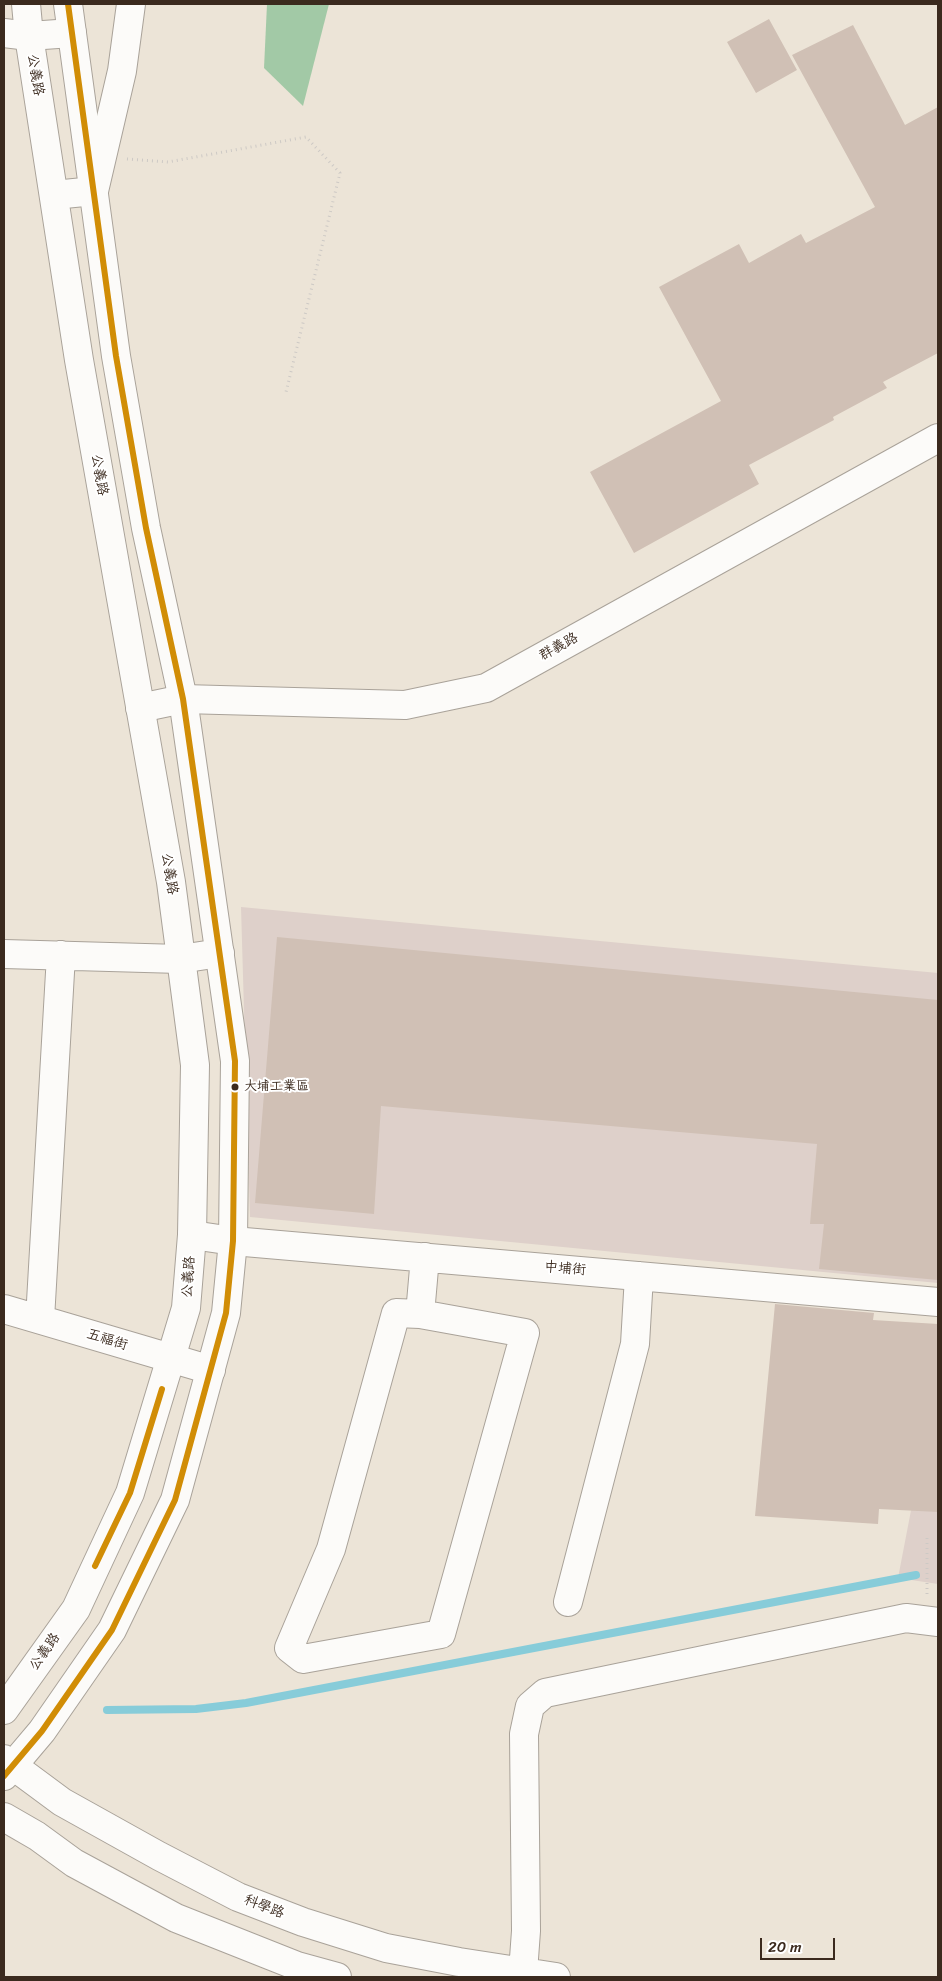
<!DOCTYPE html>
<meta charset="utf-8">
<style>
body{margin:0}
#map{position:relative;width:942px;height:1981px;overflow:hidden;background:#ece4d7;font-family:Sriracha,sans-serif}
canvas{display:block}
.frame{position:absolute;inset:0;border:5px solid #3b2a1e;pointer-events:none}
.scale{position:absolute;left:760px;top:1938px;width:75px;height:22px;box-sizing:border-box;border:2px solid #3b2a1e;border-top:0;padding-left:6px;font-size:15px;line-height:18px;white-space:nowrap;color:#3b2a1e;-webkit-text-stroke:4px #fff;paint-order:stroke}
</style>
<div id="map">
<canvas width="942" height="1981"></canvas>
<div class="frame"></div>
<div class="scale">20 m</div>
</div>
<script>
const ctx = document.querySelector('canvas').getContext('2d');
ctx.lineJoin = 'round';
function fill(path, color) {
  ctx.fillStyle = color;
  ctx.fill(path, 'evenodd');
}
function trace(path, color, width, dash) {
  ctx.strokeStyle = color;
  ctx.lineWidth = width;
  ctx.lineCap = dash ? 'butt' : 'round';
  ctx.setLineDash(dash || []);
  ctx.stroke(path);
}
function write(font, color, halo, rows, align = 'center') {
  ctx.font = font + ' Sriracha,"LXGW WenKai TC",sans-serif';
  ctx.lineWidth = 4;
  ctx.setLineDash([]);
  ctx.textBaseline = 'middle';
  ctx.strokeStyle = halo;
  ctx.fillStyle = color;
  for (const [text, x, y, turn = 0] of rows) {
    ctx.save();
    ctx.translate(x, y);
    ctx.rotate((+turn || 0) * Math.PI / 180);
    ctx.textAlign = isNaN(turn) ? turn : align;
    if (halo) ctx.strokeText(text, 0, 0);
    ctx.fillText(text, 0, 0);
    ctx.restore();
  }
}
fill(new Path2D(`
 M 241,907 L 938,973 L 938,1283 L 250,1217 Z
 M 938,1370 L 938,1584 L 898,1578 Z`), '#ded0ca');
fill(new Path2D(`
 M 267,4 L 329,4 L 303,106 L 264,68 Z`), '#a2c9a6');
trace(new Path2D(`
 M 107,1710 L 196,1709 L 246,1703 L 916,1575`), '#87ccd9', 8);
fill(new Path2D(`
 M 769,19 L 797,70 L 756,93 L 727,42 Z
 M 853,25 L 905,125 L 938,107 L 938,353 L 883,382 L 887,388 L 833,417 L 834,420 L 749,465 L 759,484 L 634,553 L 590,472 L 721,401 L 659,287 L 739,244 L 749,263 L 801,234 L 806,243 L 875,207 L 792,55 Z
 M 277,937 L 938,1000 L 938,1280 L 819,1269 L 824,1224 L 810,1224 L 817,1144 L 381,1106 L 374,1214 L 255,1203 Z
 M 775,1304 L 874,1313 L 873,1320 L 938,1324 L 938,1512 L 879,1509 L 878,1524 L 755,1516 Z`), '#d0c0b5');
const minor = new Path2D(`
 M 4,33 L 29,36 L 72,33
 M 54,195 L 94,191 L 122,71 L 131,4
 M 140,708 L 183,699 L 405,705 L 486,688 L 938,438
 M 4,954 L 180,959 L 220,953
 M 192,1235 L 233,1241 L 938,1302
 M 4,1309 L 211,1370
 M 420,1314 L 525,1333 L 441,1634 L 303,1659 L 289,1648 L 331,1549 L 396,1313 L 420,1314 L 425,1257
 M 40,1319 L 61,955
 M 568,1602 L 635,1344 L 639,1276
 M 4,1759 L 62,1802 L 159,1856 L 238,1897 L 303,1922 L 386,1948 L 459,1962 L 556,1977
 M 4,1817 L 37,1836 L 74,1863 L 176,1918 L 297,1966 L 337,1977
 M 523,1972 L 526,1931 L 524,1734 L 530,1706 L 545,1693 L 906,1618 L 938,1622`);
const major = new Path2D(`
 M 4,1710 L 76,1609 L 130,1493 L 186,1308 L 192,1235 L 195,1065 L 171,882 L 79,360 L 29,36 L 26,4
 M 4,1776 L 42,1731 L 112,1630 L 175,1500 L 226,1313 L 233,1241 L 235,1061 L 183,699 L 146,528 L 116,356 L 68,4`);
trace(minor, '#a9a299', 30);
trace(major, '#a9a299', 30);
trace(new Path2D(`
 M 127,159 L 168,162 L 306,137 L 340,173 L 286,392
 M 927,1538 L 927,1595`), '#cdc9c5', 3, [1, 4]);
trace(minor, '#fcfbf9', 28);
trace(major, '#fcfbf9', 28);
trace(new Path2D(`
 M 95,1566 L 130,1493 L 162,1389
 M 4,1776 L 42,1731 L 112,1630 L 175,1500 L 226,1313 L 233,1241 L 235,1061 L 183,699 L 146,528 L 116,356 L 68,4`), '#d18d06', 6);
for (const [x, y, r, color] of [
 [235,1087,4.5,"#3b2a1e"]
]) {
  const dot = new Path2D();
  dot.arc(x, y, r, 0, 2 * Math.PI);
  ctx.fillStyle = color;
  ctx.fill(dot);
  trace(dot, '#fff', 2);
}
write('13px', '#3b2a1e', '#fff', [
 ["大埔工業區",244,1087]
], 'left');
write('14px', '#3b2a1e', '#fff', [
 ["公義路",35,75,81],
 ["公義路",99,475,80],
 ["群義路",559,647,-29],
 ["公義路",169,874,81],
 ["中埔街",565,1269,5],
 ["公義路",189,1277,-86],
 ["五福街",107,1340,17],
 ["公義路",45,1652,-55],
 ["科學路",264,1907,21]
]);
</script>
